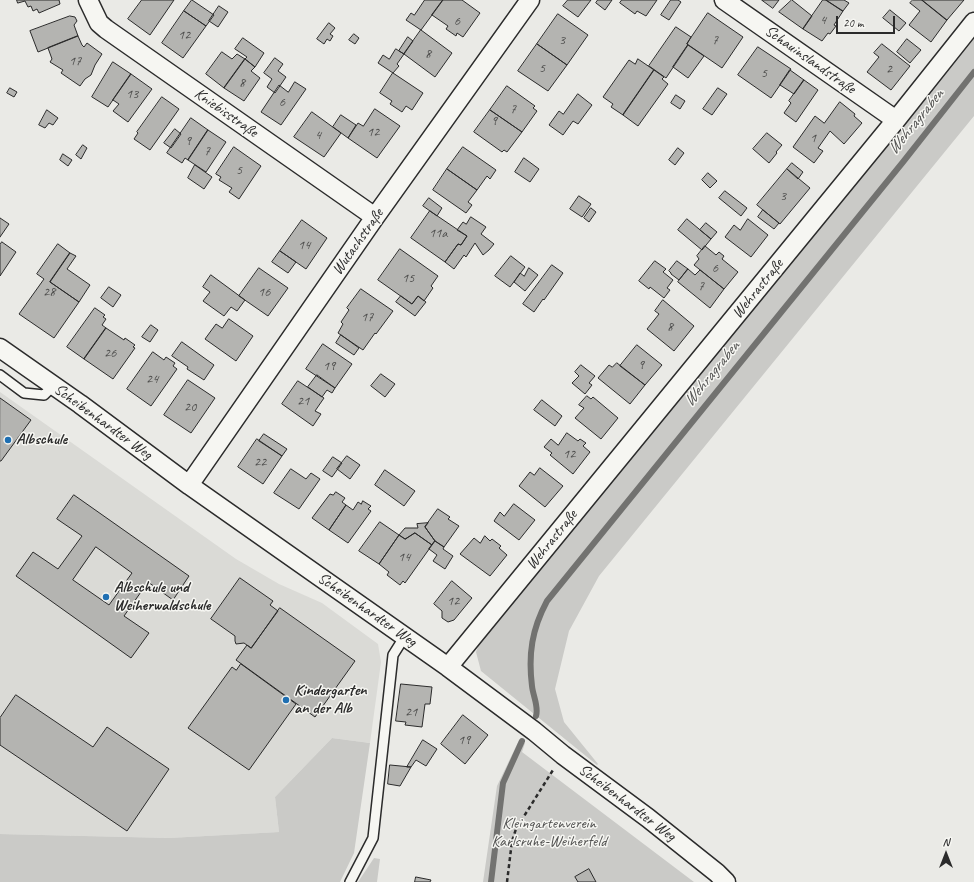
<!DOCTYPE html>
<meta charset="utf-8">
<style>
body{margin:0}
#map{position:relative;width:974px;height:882px;overflow:hidden;background:#eaeae6;font-family:Caveat,sans-serif}
canvas{display:block}
.north{position:absolute;left:926px;top:834px;width:40px;height:40px;-webkit-text-stroke:3px #f6f6f2;paint-order:stroke;rotate:0deg;font-size:11px;font-weight:700;line-height:16px;text-align:center;color:#2b2b2b}
.north::after{content:'';display:block;margin:auto;width:14px;height:18px;background:#2b2b2b;clip-path:polygon(50% 0,100% 100%,50% 72%,0 100%)}
.scale{position:absolute;left:836px;top:16px;width:59px;height:18px;box-sizing:border-box;border:2px solid #2b2b2b;border-top:0;padding-left:5px;font-size:12px;line-height:14px;white-space:nowrap;color:#2b2b2b;-webkit-text-stroke:3px #f6f6f2;paint-order:stroke}
</style>
<div id="map">
<canvas width="974" height="882"></canvas>
<div class="north">N</div>
<div class="scale">20 m</div>
</div>
<script>
const ctx = document.querySelector('canvas').getContext('2d');
ctx.lineJoin = 'round';
function fill(path, color) {
  ctx.fillStyle = color;
  ctx.fill(path, 'evenodd');
}
function trace(path, color, width, dash) {
  ctx.strokeStyle = color;
  ctx.lineWidth = width;
  ctx.lineCap = dash ? 'butt' : 'round';
  ctx.setLineDash(dash || []);
  ctx.stroke(path);
}
function write(font, color, halo, rows, align = 'center') {
  ctx.font = font + ' Caveat,sans-serif';
  ctx.lineWidth = 3;
  ctx.setLineDash([]);
  ctx.textBaseline = 'middle';
  ctx.strokeStyle = halo;
  ctx.fillStyle = color;
  for (const [text, x, y, turn = 0] of rows) {
    ctx.save();
    ctx.translate(x, y);
    ctx.rotate((+turn || 0) * Math.PI / 180);
    ctx.textAlign = isNaN(turn) ? turn : align;
    if (halo) ctx.strokeText(text, 0, 0);
    ctx.fillText(text, 0, 0);
    ctx.restore();
  }
}
fill(new Path2D(`
 M 0,392 L 236,559 L 279,584 L 322,603 L 378,644 L 381,662 L 370,743 L 332,738 L 275,797 L 279,832 L 169,838 L 0,834 Z`), '#dadad6');
fill(new Path2D(`
 M 974,35 L 974,116 L 599,576 L 569,631 L 555,689 L 564,722 L 598,764 L 597,765 L 481,671 L 476,652 L 480,641 Z
 M 332,738 L 370,743 L 354,853 L 340,882 L 0,882 L 0,834 L 169,838 L 279,832 L 275,797 Z
 M 519,740 L 525,743 L 522,752 L 694,882 L 483,882 L 497,786 Z
 M 374,858 L 380,859 L 377,882 L 358,882 Z`), '#cacac7');
trace(new Path2D(`
 M 536,716 C 539,707 533,696 532,686 C 528,654 532,629 547,601 L 903,162 L 974,72
 M 491,882 L 503,783 L 522,741`), '#727270', 6);
const building = new Path2D(`
 M 17,0 L 59,0 L 60,4 L 39,13 L 37,9 L 33,11 L 31,6 L 28,7 L 25,1 L 18,3 Z
 M 142,0 L 174,0 L 150,35 L 128,19 Z
 M 192,0 L 214,15 L 206,26 L 184,11 Z
 M 425,0 L 443,0 L 421,30 L 406,20 L 411,13 L 414,15 Z
 M 443,0 L 462,0 L 480,13 L 463,37 L 457,33 L 456,36 L 446,29 L 448,26 L 432,15 Z
 M 568,0 L 591,0 L 578,17 L 563,6 Z
 M 598,0 L 612,0 L 605,10 L 596,3 Z
 M 622,0 L 657,0 L 646,16 L 637,11 L 635,14 L 620,3 Z
 M 671,0 L 678,0 L 681,2 L 669,20 L 661,15 Z
 M 762,0 L 779,0 L 773,8 Z
 M 792,0 L 812,16 L 803,29 L 779,12 Z
 M 823,0 L 826,0 L 843,11 L 834,25 L 836,26 L 830,34 L 828,33 L 822,41 L 803,29 Z
 M 826,0 L 844,0 L 849,3 L 843,11 Z
 M 913,0 L 922,0 L 947,20 L 931,42 L 909,25 L 920,11 L 910,3 Z
 M 922,0 L 964,0 L 947,20 Z
 M 219,6 L 228,12 L 218,27 L 209,21 Z
 M 890,10 L 906,23 L 899,31 L 883,18 Z
 M 184,11 L 206,26 L 183,58 L 162,43 Z
 M 708,13 L 743,37 L 722,68 L 687,44 Z
 M 558,14 L 588,35 L 567,65 L 537,44 Z
 M 70,16 L 75,17 L 77,21 L 74,25 L 78,36 L 38,52 L 30,31 Z
 M 329,23 L 335,28 L 330,34 L 333,36 L 330,41 L 327,39 L 324,44 L 317,39 Z
 M 676,27 L 691,37 L 687,44 L 688,45 L 666,78 L 649,66 Z
 M 421,30 L 452,53 L 435,77 L 404,54 Z
 M 354,34 L 359,38 L 355,44 L 349,40 Z
 M 78,36 L 82,45 L 84,47 L 87,43 L 102,54 L 95,65 L 91,75 L 85,79 L 80,86 L 61,73 L 63,70 L 50,62 L 52,59 L 48,48 Z
 M 408,37 L 413,41 L 404,54 L 399,51 Z
 M 243,38 L 264,53 L 255,67 L 245,59 L 247,57 L 235,49 Z
 M 907,39 L 921,50 L 910,63 L 897,52 Z
 M 537,44 L 567,65 L 548,91 L 518,71 Z
 M 882,44 L 910,66 L 891,90 L 867,72 L 879,57 L 874,53 Z
 M 688,45 L 704,56 L 688,78 L 673,67 Z
 M 758,47 L 791,69 L 771,98 L 738,75 Z
 M 396,49 L 404,54 L 397,64 L 399,66 L 393,73 L 378,63 L 383,55 L 389,59 Z
 M 222,52 L 232,59 L 237,54 L 245,59 L 224,88 L 206,74 Z
 M 275,58 L 283,64 L 278,71 L 286,77 L 275,93 L 267,87 L 272,79 L 264,73 Z
 M 245,59 L 255,67 L 251,71 L 260,78 L 244,101 L 224,88 Z
 M 638,59 L 654,70 L 623,115 L 611,107 L 613,104 L 603,97 L 629,60 L 635,64 Z
 M 113,62 L 131,74 L 108,107 L 92,97 Z
 M 654,70 L 664,77 L 662,79 L 668,84 L 638,126 L 623,115 Z
 M 790,70 L 804,80 L 794,94 L 780,85 Z
 M 393,73 L 423,93 L 412,110 L 406,106 L 402,112 L 390,104 L 392,101 L 380,93 Z
 M 131,74 L 152,89 L 128,122 L 113,111 L 119,104 L 113,100 Z
 M 804,80 L 818,90 L 796,122 L 784,113 L 791,103 L 789,101 Z
 M 295,82 L 306,89 L 281,125 L 261,112 L 279,85 L 288,92 Z
 M 507,86 L 535,106 L 533,108 L 537,111 L 522,132 L 490,110 Z
 M 10,88 L 17,92 L 14,97 L 7,93 Z
 M 718,88 L 727,94 L 712,115 L 703,109 Z
 M 578,94 L 592,105 L 578,124 L 573,121 L 563,135 L 549,125 L 559,111 L 563,114 Z
 M 676,95 L 685,101 L 680,109 L 671,103 Z
 M 162,97 L 179,109 L 150,150 L 134,139 L 138,133 L 137,132 Z
 M 840,102 L 855,114 L 854,116 L 862,123 L 844,144 L 830,131 L 818,148 L 823,151 L 814,163 L 793,147 L 815,116 L 824,123 Z
 M 375,109 L 400,126 L 377,158 L 348,138 L 358,123 L 363,126 Z
 M 47,110 L 58,118 L 53,125 L 49,123 L 45,128 L 39,125 Z
 M 490,110 L 522,132 L 507,152 L 504,150 L 502,152 L 474,132 Z
 M 312,112 L 341,133 L 324,157 L 294,137 Z
 M 341,115 L 356,125 L 348,138 L 333,127 Z
 M 191,118 L 208,130 L 188,160 L 185,158 L 182,163 L 167,153 Z
 M 175,129 L 181,134 L 171,148 L 164,143 Z
 M 208,130 L 226,142 L 206,172 L 188,160 Z
 M 767,133 L 782,145 L 776,152 L 777,153 L 769,163 L 753,149 Z
 M 83,145 L 87,148 L 81,159 L 76,155 Z
 M 234,147 L 261,166 L 239,199 L 229,192 L 232,188 L 219,180 L 221,177 L 216,174 Z
 M 463,147 L 496,170 L 490,179 L 487,176 L 477,190 L 447,169 Z
 M 678,148 L 684,153 L 675,165 L 669,160 Z
 M 63,154 L 72,160 L 68,166 L 60,160 Z
 M 524,158 L 539,169 L 530,182 L 515,172 Z
 M 792,163 L 803,172 L 798,179 L 787,169 Z
 M 195,165 L 212,177 L 204,189 L 188,178 Z
 M 447,169 L 477,190 L 468,202 L 472,205 L 466,213 L 433,190 Z
 M 787,169 L 810,188 L 780,224 L 757,205 Z
 M 708,173 L 717,181 L 710,188 L 702,180 Z
 M 725,191 L 747,208 L 741,216 L 719,198 Z
 M 579,196 L 591,204 L 582,217 L 570,209 Z
 M 429,198 L 442,208 L 437,216 L 423,206 Z
 M 591,208 L 596,212 L 589,222 L 584,218 Z
 M 763,210 L 779,223 L 774,229 L 758,217 Z
 M 430,211 L 467,236 L 461,245 L 458,244 L 445,262 L 411,238 Z
 M 471,217 L 486,227 L 481,234 L 494,244 L 489,250 L 483,255 L 475,243 L 466,257 L 464,255 L 454,269 L 445,262 L 458,244 L 461,245 L 467,236 L 457,230 L 463,222 L 466,224 Z
 M 0,218 L 9,224 L 0,237 Z
 M 687,219 L 711,239 L 702,250 L 678,230 Z
 M 748,219 L 768,235 L 751,257 L 725,237 L 734,225 L 740,230 Z
 M 302,220 L 327,238 L 306,269 L 280,251 Z
 M 706,223 L 717,232 L 711,239 L 700,230 Z
 M 2,242 L 16,252 L 0,276 L 0,245 Z
 M 58,244 L 70,253 L 50,282 L 79,302 L 54,338 L 19,314 L 44,279 L 37,274 Z
 M 705,246 L 716,255 L 719,252 L 724,256 L 722,259 L 738,272 L 724,289 L 694,265 L 699,259 L 697,256 Z
 M 400,249 L 438,276 L 431,286 L 433,288 L 424,301 L 418,296 L 412,304 L 378,280 Z
 M 280,251 L 296,262 L 288,273 L 272,262 Z
 M 70,253 L 76,256 L 67,269 L 90,285 L 79,302 L 50,282 Z
 M 511,256 L 525,267 L 510,287 L 495,276 Z
 M 655,261 L 666,269 L 663,272 L 673,280 L 667,288 L 670,290 L 664,298 L 650,287 L 649,289 L 639,281 Z
 M 677,261 L 688,269 L 679,280 L 671,274 L 671,273 L 669,271 Z
 M 552,265 L 563,273 L 544,300 L 543,299 L 534,312 L 523,304 Z
 M 259,268 L 288,288 L 268,316 L 239,296 Z
 M 529,268 L 538,275 L 525,291 L 514,282 L 520,273 L 524,276 Z
 M 688,269 L 695,275 L 700,270 L 724,289 L 710,308 L 678,282 Z
 M 211,275 L 245,300 L 237,311 L 231,307 L 224,316 L 203,301 L 210,292 L 203,287 Z
 M 109,287 L 121,295 L 113,307 L 101,298 Z
 M 361,289 L 393,311 L 376,334 L 375,333 L 363,350 L 338,333 L 343,324 L 341,322 L 349,310 L 347,308 Z
 M 401,296 L 412,304 L 418,296 L 426,302 L 415,316 L 396,302 Z
 M 663,300 L 694,326 L 674,351 L 647,329 L 659,314 L 655,311 Z
 M 95,308 L 105,315 L 103,317 L 106,319 L 102,325 L 106,328 L 84,359 L 67,347 Z
 M 229,319 L 253,336 L 236,361 L 205,339 L 216,324 L 222,328 Z
 M 151,325 L 158,330 L 150,342 L 142,337 Z
 M 106,328 L 124,340 L 125,338 L 135,345 L 133,347 L 135,348 L 113,379 L 84,359 Z
 M 341,335 L 359,348 L 354,355 L 336,343 Z
 M 182,342 L 214,365 L 204,380 L 187,369 L 188,367 L 172,356 Z
 M 323,344 L 352,364 L 335,388 L 306,369 Z
 M 637,345 L 662,365 L 645,385 L 620,366 Z
 M 153,352 L 164,360 L 166,357 L 175,363 L 173,366 L 177,369 L 151,406 L 127,389 Z
 M 617,363 L 645,385 L 630,404 L 598,378 L 609,365 L 612,367 Z
 M 581,365 L 595,376 L 589,383 L 592,385 L 585,394 L 572,383 L 579,376 L 575,372 Z
 M 381,374 L 395,384 L 385,397 L 371,386 Z
 M 317,375 L 335,388 L 332,393 L 327,390 L 322,397 L 308,387 Z
 M 188,380 L 215,398 L 191,433 L 164,415 Z
 M 298,381 L 324,398 L 315,411 L 321,414 L 313,426 L 282,404 Z
 M 587,396 L 591,399 L 593,397 L 618,418 L 601,439 L 575,418 L 584,408 L 579,405 Z
 M 0,398 L 31,420 L 1,461 L 0,461 Z
 M 542,400 L 562,416 L 555,426 L 534,410 Z
 M 567,433 L 578,441 L 580,439 L 586,443 L 583,446 L 590,452 L 573,474 L 550,455 L 552,453 L 544,447 L 551,439 L 558,445 Z
 M 264,434 L 287,449 L 282,456 L 259,441 Z
 M 257,439 L 282,456 L 263,484 L 238,467 Z
 M 347,456 L 360,465 L 350,479 L 337,469 Z
 M 333,457 L 342,463 L 332,477 L 323,471 Z
 M 540,468 L 563,486 L 545,507 L 519,486 L 530,472 L 534,475 Z
 M 291,469 L 306,479 L 311,473 L 320,479 L 299,509 L 274,493 Z
 M 385,470 L 415,491 L 404,506 L 375,485 Z
 M 336,492 L 345,498 L 342,502 L 346,505 L 329,530 L 312,518 L 330,494 L 333,495 Z
 M 74,495 L 189,576 L 173,600 L 148,582 L 124,616 L 149,633 L 131,658 L 16,576 L 33,552 L 58,569 L 82,536 L 57,519 ZM 96,547 L 132,573 L 109,605 L 73,580 Z
 M 363,501 L 371,506 L 368,509 L 371,511 L 348,543 L 329,530 L 346,505 L 353,510 L 358,502 L 361,504 Z
 M 514,504 L 535,520 L 519,540 L 494,521 L 500,512 L 504,516 Z
 M 438,509 L 450,517 L 448,519 L 459,526 L 444,547 L 435,541 L 425,527 Z
 M 380,522 L 399,535 L 379,564 L 359,551 Z
 M 428,523 L 425,527 L 435,541 L 432,545 L 415,533 L 405,539 L 399,535 L 405,528 L 418,528 L 417,524 Z
 M 415,533 L 432,545 L 405,583 L 403,581 L 400,585 L 387,575 L 389,572 L 379,564 L 399,535 L 405,539 Z
 M 485,536 L 490,541 L 492,539 L 501,546 L 499,548 L 507,555 L 490,576 L 460,554 L 474,538 L 480,543 Z
 M 435,541 L 444,547 L 443,549 L 453,556 L 445,569 L 433,561 L 437,555 L 429,549 Z
 M 240,578 L 273,601 L 270,605 L 278,611 L 251,648 L 244,643 L 236,644 L 235,641 L 235,636 L 211,619 Z
 M 452,581 L 472,598 L 454,620 L 448,622 L 442,618 L 442,611 L 434,604 Z
 M 280,608 L 355,661 L 315,717 L 236,660 L 247,645 L 251,648 Z
 M 241,664 L 296,704 L 249,770 L 188,728 L 232,667 L 236,670 Z
 M 401,684 L 432,687 L 430,704 L 425,704 L 422,727 L 405,725 L 406,722 L 396,721 Z
 M 16,695 L 93,747 L 107,727 L 169,769 L 127,831 L 0,745 L 0,718 Z
 M 463,715 L 488,735 L 465,764 L 441,744 Z
 M 423,740 L 437,749 L 426,766 L 416,760 L 411,767 L 407,767 Z
 M 390,765 L 411,767 L 400,786 L 388,784 Z
 M 589,869 L 596,882 L 578,882 L 575,877 Z
 M 416,877 L 431,880 L 430,882 L 415,882 Z`);
fill(building, '#b4b4b1');
trace(building, '#2b2b2b', 1);
const lane = new Path2D(`
 M 0,375 L 24,393 L 44,395 L 53,386
 M 350,882 L 373,838 L 393,655 L 405,636`);
const street = new Path2D(`
 M 88,0 L 99,23 L 106,29 L 375,217
 M 724,0 L 896,120
 M 0,348 L 80,404 L 189,485 L 448,667 L 534,731 L 563,755 L 648,818 L 717,873 L 726,882
 M 189,485 L 375,217 L 530,0
 M 448,667 L 896,120 L 974,22`);
trace(lane, '#2b2b2b', 12);
trace(street, '#2b2b2b', 21);
trace(new Path2D(`
 M 507,882 L 512,841 L 516,829 L 553,770`), '#2b2b2b', 2.5, [4, 3]);
trace(lane, '#f6f6f2', 9);
trace(street, '#f6f6f2', 18);
for (const [x, y, r, color] of [
 [8,440,4,"#1f6fb2"],
 [106,597,4,"#1f6fb2"],
 [286,700,4,"#1f6fb2"]
]) {
  const dot = new Path2D();
  dot.arc(x, y, r, 0, 2 * Math.PI);
  ctx.fillStyle = color;
  ctx.fill(dot);
  trace(dot, '#f6f6f2', 1.5);
}
write('14px', '#4d4d4c', null, [
 ["4",823,20],
 ["6",457,21],
 ["12",184,35],
 ["3",562,40],
 ["7",715,40],
 ["8",428,54],
 ["17",75,61],
 ["5",542,68],
 ["2",889,69],
 ["5",764,73],
 ["8",242,83],
 ["13",132,94],
 ["6",282,102],
 ["7",513,109],
 ["9",494,121],
 ["12",373,132],
 ["4",318,135],
 ["1",813,138],
 ["9",188,141],
 ["7",207,151],
 ["5",239,170],
 ["3",783,196],
 ["11a",438,233],
 ["14",304,245],
 ["6",715,268],
 ["15",408,278],
 ["7",701,286],
 ["28",49,292],
 ["16",264,292],
 ["17",367,317],
 ["8",670,327],
 ["26",110,353],
 ["9",641,365],
 ["19",329,366],
 ["24",152,379],
 ["21",303,401],
 ["20",190,407],
 ["12",569,454],
 ["22",260,462],
 ["14",404,557],
 ["12",453,601],
 ["21",411,712],
 ["19",464,740]
]);
write('16px', '#2b2b2b', '#f6f6f2', [
 ["Schauinslandstraße",810,60,35],
 ["Kniebisstraße",226,113,35],
 ["Wutachstraße",358,242,-55],
 ["Wehrastraße",758,289,-51],
 ["Scheibenhardter Weg",103,422,36],
 ["Wehrastraße",552,540,-51],
 ["Scheibenhardter Weg",367,610,35],
 ["Scheibenhardter Weg",627,803,37]
]);
write('bold 16px', '#2b2b2b', '#f6f6f2', [
 ["Albschule",16,440],
 ["Albschule und",114,588],
 ["Weiherwaldschule",114,606],
 ["Kindergarten",294,691],
 ["an der Alb",294,709]
], 'left');
write('16px', '#535352', '#f6f6f2', [
 ["Kleingartenverein",549,824],
 ["Karlsruhe-Weiherfeld",549,842]
]);
write('italic 17px', '#545453', '#f6f6f2', [
 ["Wehragraben",916,122,-51],
 ["Wehragraben",712,374,-51]
]);
</script>
